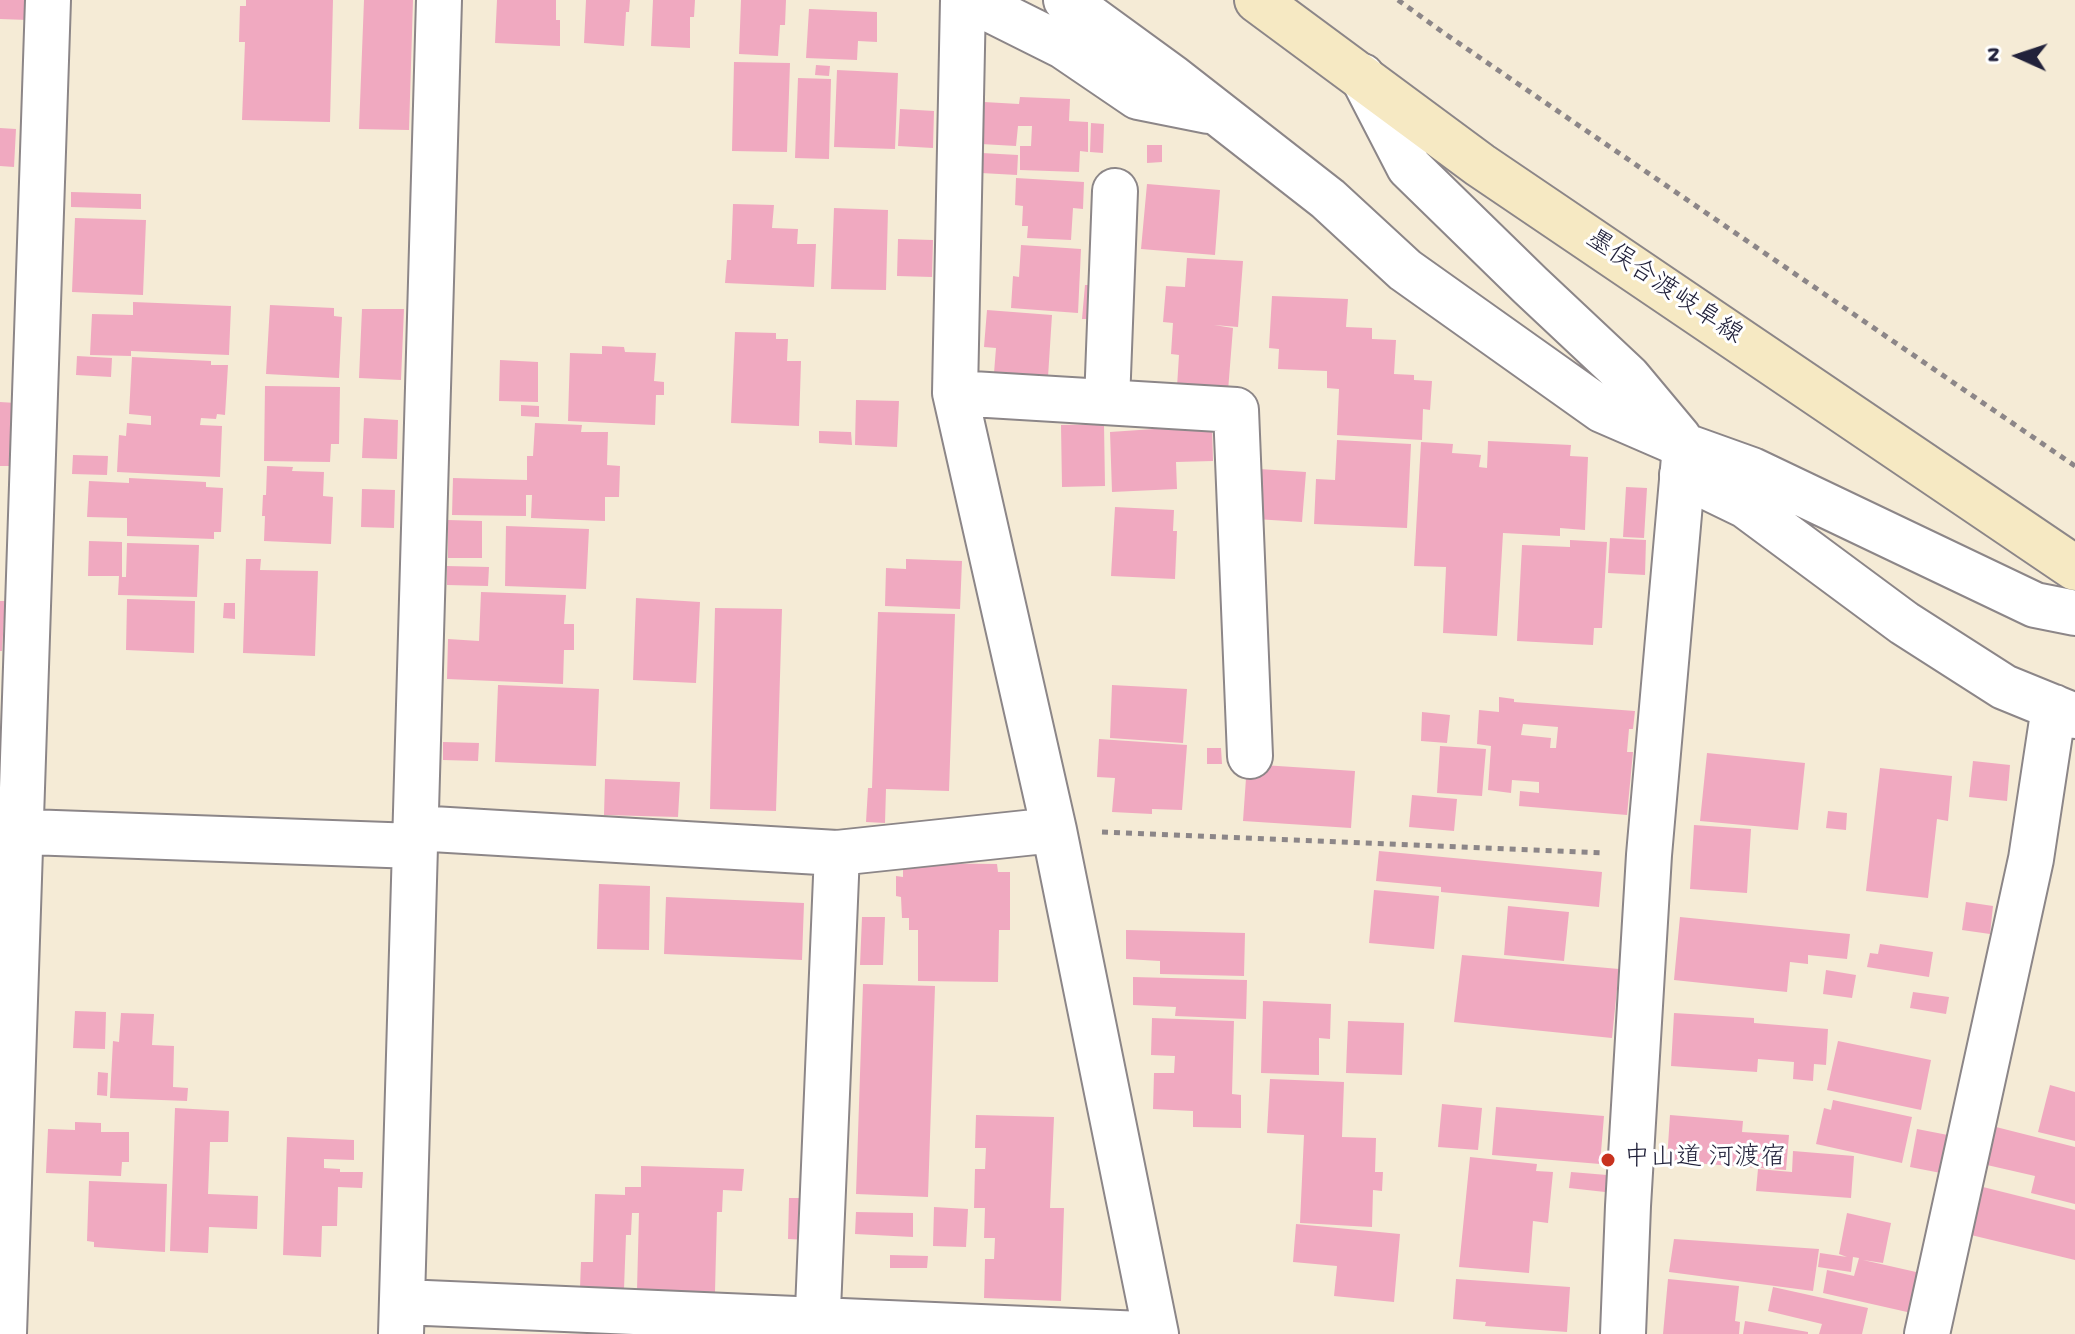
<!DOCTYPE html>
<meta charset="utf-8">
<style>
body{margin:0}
#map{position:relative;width:2075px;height:1334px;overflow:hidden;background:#f5ebd6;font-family:"Gochi Hand",sans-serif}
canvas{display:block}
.north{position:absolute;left:1979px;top:16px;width:80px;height:80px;-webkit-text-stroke:6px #fff;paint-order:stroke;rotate:273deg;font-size:22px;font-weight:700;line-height:32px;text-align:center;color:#22223b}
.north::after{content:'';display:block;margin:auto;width:28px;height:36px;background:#22223b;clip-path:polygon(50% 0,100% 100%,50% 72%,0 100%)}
</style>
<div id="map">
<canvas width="2075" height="1334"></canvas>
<div class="north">N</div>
</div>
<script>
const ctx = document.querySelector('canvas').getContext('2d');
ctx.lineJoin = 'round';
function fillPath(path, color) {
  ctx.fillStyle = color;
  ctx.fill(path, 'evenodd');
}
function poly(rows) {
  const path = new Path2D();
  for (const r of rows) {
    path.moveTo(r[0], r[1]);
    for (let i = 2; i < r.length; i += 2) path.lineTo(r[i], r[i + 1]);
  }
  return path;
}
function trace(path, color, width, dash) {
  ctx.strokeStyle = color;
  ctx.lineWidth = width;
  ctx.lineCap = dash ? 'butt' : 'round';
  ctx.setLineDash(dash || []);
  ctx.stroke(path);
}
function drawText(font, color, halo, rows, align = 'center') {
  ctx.font = font + ' "Gochi Hand","Klee One",sans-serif';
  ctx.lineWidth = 6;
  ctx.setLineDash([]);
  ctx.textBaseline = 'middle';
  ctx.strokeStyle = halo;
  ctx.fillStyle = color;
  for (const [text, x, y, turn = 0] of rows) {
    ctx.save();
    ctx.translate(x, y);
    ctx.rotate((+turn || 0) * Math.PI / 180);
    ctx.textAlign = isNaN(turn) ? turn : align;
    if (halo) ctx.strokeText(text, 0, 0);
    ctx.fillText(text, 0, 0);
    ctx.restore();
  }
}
const building = poly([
 [0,0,28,0,28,20,0,19],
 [246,0,333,0,330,122,242,120,245,42,239,42,240,6,246,6],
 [364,0,413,0,409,130,359,129],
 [497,0,556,0,556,20,560,20,560,46,495,43],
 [586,0,630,0,629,12,626,12,624,46,584,43],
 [653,0,695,0,694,17,690,17,690,48,651,46],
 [741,0,786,0,785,25,780,25,778,56,739,54],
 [809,9,877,12,877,42,858,41,857,60,806,58],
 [734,62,790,63,787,152,732,151],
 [816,65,830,66,829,76,815,75],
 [837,70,898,73,895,149,834,147],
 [798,78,831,79,829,159,795,158],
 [1020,97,1070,99,1069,121,1088,122,1088,152,1080,151,1079,172,1020,170,1020,146,1031,146,1032,126,1018,126,1016,146,981,144,984,102,1019,104],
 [900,109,934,111,933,148,898,146],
 [1091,123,1104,124,1103,153,1090,152],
 [0,128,16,129,14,167,0,166],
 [1147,145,1162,145,1162,162,1147,163],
 [982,153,1018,155,1017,175,981,173],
 [1016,178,1084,182,1083,209,1073,208,1071,240,1027,238,1028,226,1022,226,1023,206,1015,205],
 [1147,184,1220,190,1215,255,1141,249],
 [71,192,141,194,141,209,71,207],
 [733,204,774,205,772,228,798,229,797,244,816,244,814,287,725,283,727,260,731,260],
 [834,208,888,210,886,290,831,289],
 [75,218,146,220,143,295,72,292],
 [898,239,933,240,932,277,897,276],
 [1021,245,1081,249,1078,313,1011,308,1013,276,1019,277],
 [1187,258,1243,261,1238,327,1214,325,1233,328,1228,391,1177,387,1179,355,1171,354,1173,323,1163,322,1166,286,1185,287],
 [1085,285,1096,285,1093,319,1082,319],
 [1272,296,1348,299,1346,327,1372,328,1372,339,1396,340,1394,374,1414,375,1414,380,1432,381,1430,410,1423,409,1422,440,1337,435,1339,389,1327,388,1327,371,1278,369,1279,349,1269,348],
 [133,302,231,306,229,355,131,351,131,356,90,355,92,314,133,315],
 [270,305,334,308,334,316,342,317,339,378,266,374],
 [362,309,404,309,401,380,359,378],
 [987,310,1052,315,1048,377,994,373,996,348,984,347],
 [735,332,776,333,776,339,788,339,787,361,801,361,799,426,731,423],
 [602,346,624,347,625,352,656,353,654,381,664,382,664,395,656,395,655,425,568,421,570,353,602,354],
 [77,356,112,358,111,377,76,375],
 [132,357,211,361,211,365,228,365,225,415,217,414,216,419,201,418,200,425,222,426,220,477,117,472,119,435,126,436,127,423,151,425,151,416,129,414],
 [500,360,538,362,538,402,499,401],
 [265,386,340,387,339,444,331,444,330,462,264,461],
 [856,400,899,401,897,447,855,445],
 [0,402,16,403,14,466,0,466],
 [521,405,539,406,539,417,521,416],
 [364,418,398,420,397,459,362,458],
 [535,423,582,425,581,432,608,432,607,465,620,466,619,497,605,497,605,521,531,518,532,495,526,495,526,516,452,515,453,478,527,480,527,456,533,456],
 [1104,424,1105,486,1062,487,1061,425],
 [1212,425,1213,461,1176,462,1177,489,1112,492,1110,432],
 [819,431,851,432,852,445,819,443],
 [1337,440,1411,444,1407,528,1314,524,1316,479,1335,480],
 [1488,441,1571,445,1570,456,1588,457,1585,530,1560,528,1560,536,1503,533,1497,636,1443,633,1446,567,1414,566,1421,442,1453,444,1452,453,1481,455,1479,467,1487,468],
 [73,455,108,456,107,475,72,474],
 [267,466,293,467,292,471,324,472,323,496,333,497,331,544,264,541,265,516,262,516,263,495,266,495],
 [1259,469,1306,472,1302,522,1256,519],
 [129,478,206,482,206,487,223,488,221,532,214,532,214,539,127,536,127,518,87,517,89,481,129,483],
 [1626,487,1647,488,1644,538,1623,537],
 [362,489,395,490,394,528,361,527],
 [1115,507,1174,510,1173,531,1177,531,1175,579,1111,576],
 [448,520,482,521,482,558,448,558],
 [506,526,589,529,586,589,505,586],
 [1610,538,1646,540,1645,575,1608,573],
 [1570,540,1607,542,1602,628,1594,628,1593,645,1517,641,1522,545,1570,547],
 [89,541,122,542,122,577,126,577,127,543,199,545,197,597,118,595,119,576,88,576],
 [246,559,261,559,260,570,318,571,315,656,243,653],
 [906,559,962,561,960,609,885,606,886,568,906,569],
 [447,566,489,567,488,586,447,585],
 [481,592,566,595,564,624,574,624,574,650,564,650,563,684,447,679,448,639,479,641],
 [636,598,700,602,696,683,633,680],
 [127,599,195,601,194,653,126,650],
 [0,601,5,601,2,651,0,651],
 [224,603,235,603,235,619,223,618],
 [715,608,782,609,776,811,710,809],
 [878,612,955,614,949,791,886,789,885,823,866,822,868,788,872,788],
 [498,685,599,689,596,766,495,762],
 [1112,685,1187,689,1183,743,1110,738],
 [1499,697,1514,699,1514,702,1635,711,1633,729,1629,729,1627,752,1633,752,1627,815,1519,806,1520,791,1539,793,1539,782,1512,780,1511,793,1488,790,1491,746,1477,744,1479,710,1499,712],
 [1523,724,1558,727,1556,748,1550,748,1551,738,1521,735],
 [1422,712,1450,715,1447,743,1421,741],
 [1099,739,1187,745,1182,810,1152,809,1152,814,1112,812,1115,778,1097,777],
 [443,742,479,743,478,761,443,760],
 [1440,746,1486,749,1482,796,1437,793],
 [1207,748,1221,748,1222,764,1207,764],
 [1707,753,1805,763,1798,830,1700,821],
 [1973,761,2010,765,2007,801,1969,797],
 [1247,764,1355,771,1351,828,1243,821],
 [1880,768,1952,776,1948,821,1937,819,1928,898,1866,891],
 [605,779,680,782,678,817,604,815],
 [1412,795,1457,799,1454,831,1409,827],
 [1828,811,1847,813,1846,830,1826,828],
 [1694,825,1751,829,1747,893,1690,889],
 [1379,851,1602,872,1599,907,1441,892,1441,887,1376,881],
 [903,863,997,864,998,872,1010,872,1010,930,999,930,998,982,918,981,918,930,909,930,909,918,902,918,901,897,896,896,896,876,903,877],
 [599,884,650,886,649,950,597,949],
 [1374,890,1439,896,1434,949,1369,943],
 [666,897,804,903,802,960,664,954],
 [1966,902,1993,906,1990,934,1962,930],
 [1508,906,1569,912,1564,961,1504,955],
 [862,917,885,917,883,965,860,965],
 [1680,917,1850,934,1847,959,1808,955,1808,964,1790,962,1787,992,1674,980],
 [1126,930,1245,933,1244,976,1160,974,1160,961,1126,959],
 [1880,944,1933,952,1929,977,1867,967,1870,953,1878,954],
 [1462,955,1619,969,1612,1038,1454,1022],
 [1826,970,1856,975,1852,998,1823,994],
 [1133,977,1247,980,1246,1019,1175,1016,1176,1007,1133,1005],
 [863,984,935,986,928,1197,856,1194],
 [1913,992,1949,997,1946,1014,1910,1008],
 [1263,1001,1331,1004,1330,1039,1319,1038,1319,1075,1261,1073],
 [75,1011,106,1012,105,1049,73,1048],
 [121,1013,154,1014,152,1045,174,1046,173,1087,188,1088,187,1101,110,1098,113,1041,119,1042],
 [1674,1013,1754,1018,1754,1023,1828,1029,1826,1065,1814,1064,1813,1081,1793,1079,1794,1062,1758,1059,1757,1072,1671,1066],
 [1152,1018,1234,1021,1232,1094,1241,1095,1241,1128,1193,1127,1193,1111,1153,1109,1154,1073,1174,1073,1175,1056,1151,1055],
 [1348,1021,1404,1023,1402,1075,1346,1073],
 [1838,1041,1931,1060,1921,1110,1827,1090],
 [98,1072,108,1073,107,1096,97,1095],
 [1270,1079,1344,1082,1342,1137,1376,1138,1375,1172,1383,1172,1382,1191,1373,1190,1372,1227,1300,1223,1304,1135,1267,1133],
 [2050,1085,2075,1092,2075,1141,2038,1132],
 [1833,1100,1912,1117,1902,1163,1816,1144,1824,1108,1831,1110],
 [1442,1104,1482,1108,1478,1150,1438,1147],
 [1496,1107,1604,1116,1600,1164,1492,1155],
 [175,1108,229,1111,228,1142,210,1142,208,1194,258,1196,257,1229,209,1227,208,1253,170,1251],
 [976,1115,1054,1117,1050,1208,1064,1208,1061,1301,984,1298,985,1259,994,1259,995,1238,984,1238,985,1208,974,1208,975,1169,985,1169,986,1148,975,1148],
 [1670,1115,1743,1121,1742,1132,1789,1135,1786,1170,1667,1161],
 [75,1122,101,1123,101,1132,129,1132,129,1162,122,1162,121,1176,46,1173,48,1129,75,1130],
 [1996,1127,2075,1147,2075,1204,2031,1193,2035,1176,1987,1165],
 [1917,1129,1953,1136,1946,1174,1910,1167],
 [287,1137,354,1140,354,1160,324,1159,324,1168,340,1169,340,1172,363,1172,362,1188,338,1187,337,1226,322,1226,321,1257,283,1255],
 [1793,1151,1854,1156,1851,1198,1756,1191,1758,1169,1792,1172],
 [1470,1157,1537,1164,1536,1171,1553,1172,1548,1223,1533,1221,1529,1273,1459,1267],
 [641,1166,744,1169,742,1191,723,1190,722,1212,717,1212,715,1292,637,1290,639,1213,632,1213,631,1235,626,1235,624,1289,580,1288,581,1262,593,1262,595,1194,625,1195,625,1187,641,1187],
 [1571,1172,1607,1175,1605,1192,1569,1188],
 [89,1181,167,1184,165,1252,94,1247,94,1242,87,1241],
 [1983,1187,2075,1210,2075,1260,1971,1235],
 [789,1198,809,1198,808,1240,788,1239],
 [934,1207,968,1209,966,1247,933,1246],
 [856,1212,913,1213,913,1237,855,1234],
 [1847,1213,1891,1223,1883,1263,1863,1260,1925,1274,1916,1314,1823,1293,1827,1270,1854,1276,1859,1258,1853,1257,1851,1272,1818,1267,1820,1253,1847,1257,1839,1254],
 [1296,1224,1400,1234,1394,1302,1334,1296,1337,1266,1293,1262],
 [1674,1239,1819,1249,1813,1291,1669,1272],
 [890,1255,928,1256,927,1268,890,1268],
 [1456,1279,1570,1287,1567,1332,1485,1326,1486,1322,1453,1319],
 [1668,1279,1739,1286,1735,1321,1740,1322,1739,1334,1663,1334],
 [1773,1287,1868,1308,1862,1334,1819,1334,1822,1324,1768,1311],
 [1745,1321,1808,1332,1808,1334,1743,1334]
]);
const path = poly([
 [1398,0,1441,31,2075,466],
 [1102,832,1604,853]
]);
const minor = poly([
 [963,0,955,393,1054,830,1156,1334],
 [971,0,1063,46,1138,97,1208,111],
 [1066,0,1173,78,1328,199,1405,270,1602,410,1685,446,1752,470,2035,605,2075,613],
 [1362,76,1409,167,1530,285,1628,377,1679,438],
 [955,393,1236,410,1250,756],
 [1107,402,1115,191],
 [1682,475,1746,506,1904,623,2004,687,2075,716],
 [415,828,837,853,1054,830],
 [0,831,415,846,401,1334],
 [415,846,439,0],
 [403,1302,1142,1334],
 [4,1334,48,0],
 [817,1334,837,853],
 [1927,1334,2031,859,2054,707]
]);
const tertiary = poly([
 [1623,1334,1628,1206,1649,855,1685,446]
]);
const secondary = poly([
 [1257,0,1480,165,2075,568]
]);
const markers = [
 [1608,1160,8,"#c8321e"]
];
const streetNames = [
 ["墨俣合渡岐阜線",1663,289,34]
];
const poiNames = [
 ["中山道 河渡宿",1624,1160]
];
fillPath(building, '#f0a9c0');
trace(minor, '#8c8688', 48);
trace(tertiary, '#8c8688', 48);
trace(secondary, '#8c8688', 48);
trace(path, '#8c8688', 5, [6, 6]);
trace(minor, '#fff', 44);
trace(tertiary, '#fff', 44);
trace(secondary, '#f6e9c3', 44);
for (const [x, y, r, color] of markers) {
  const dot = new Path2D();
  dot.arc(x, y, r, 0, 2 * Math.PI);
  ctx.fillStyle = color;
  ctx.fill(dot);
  trace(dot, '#fff', 3);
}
drawText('26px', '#22223b', '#fff', streetNames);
drawText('26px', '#22223b', '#fff', poiNames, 'left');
</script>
